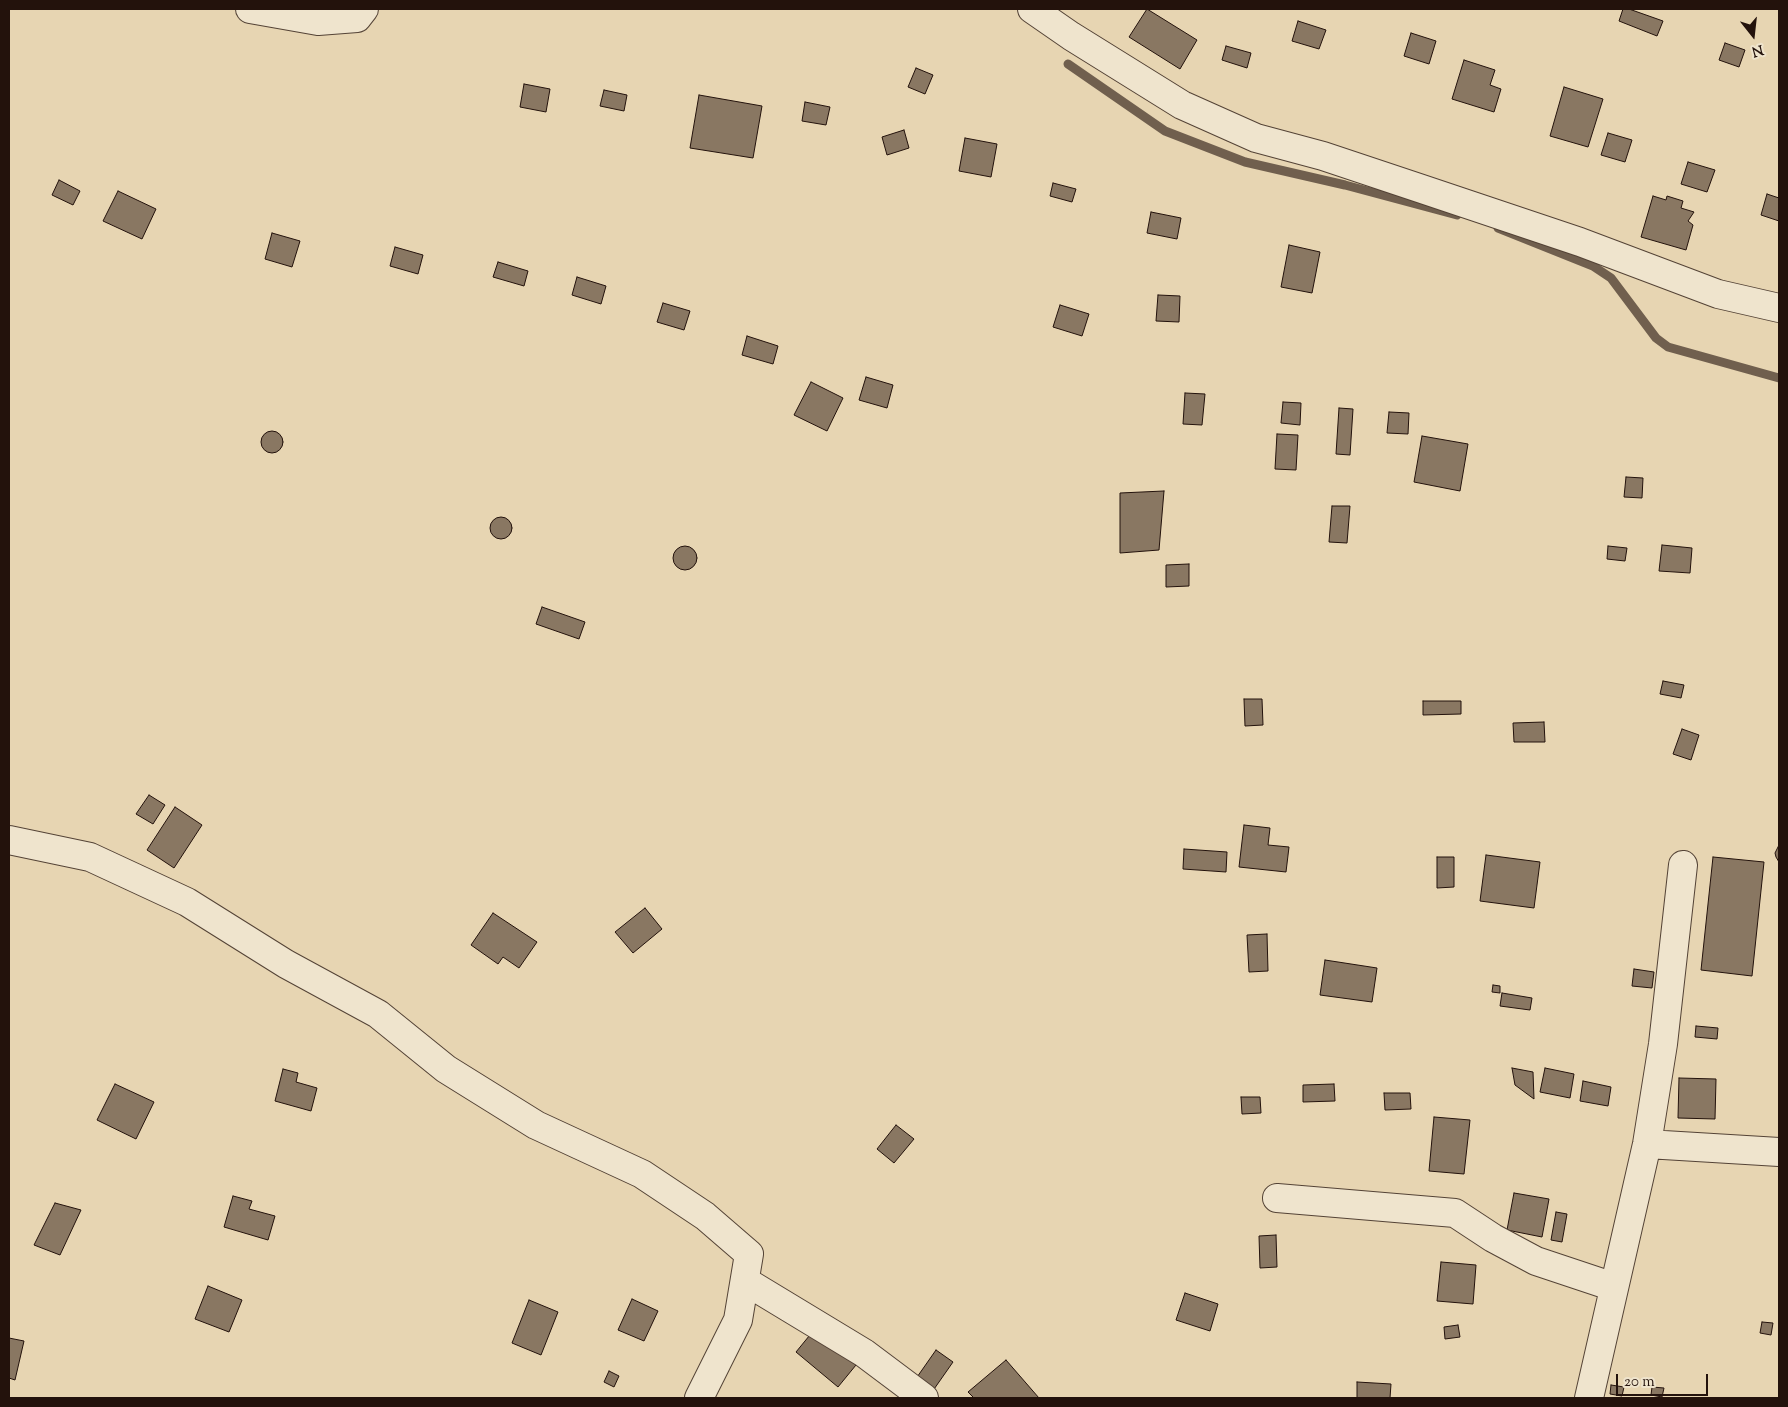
<!DOCTYPE html>
<style>
body{margin:0}
#map{position:relative;width:1788px;height:1407px;overflow:hidden;background:#e7d5b2;font-family:"Sorts Mill Goudy",serif}
canvas{display:block}
.frame{position:absolute;inset:0;border:10px solid #23120c;pointer-events:none}
.north{position:absolute;left:1728px;top:10px;width:50px;height:50px;-webkit-text-stroke:4px #efe4cd;paint-order:stroke;rotate:164deg;font-size:14px;font-weight:700;line-height:20px;text-align:center;color:#23120c}
.north::after{content:'';display:block;margin:auto;width:18px;height:22px;background:#23120c;clip-path:polygon(50% 0,100% 100%,50% 72%,0 100%)}
.scale{position:absolute;left:1616px;top:1374px;width:92px;height:22px;box-sizing:border-box;border:2px solid #23120c;border-top:0;padding-left:6px;font-size:15px;line-height:18px;white-space:nowrap;color:#23120c;-webkit-text-stroke:4px #efe4cd;paint-order:stroke}
</style>
<div id="map">
<canvas width="1788" height="1407"></canvas>
<div class="frame"></div>
<div class="north">N</div>
<div class="scale">20 m</div>
</div>
<script>
const ctx = document.querySelector('canvas').getContext('2d');
ctx.lineJoin = 'round';
function poly(rows) {
  const path = new Path2D();
  for (const r of rows) {
    if (r.length === 3) {
      path.moveTo(r[0] + r[2], r[1]);
      path.arc(r[0], r[1], r[2], 0, 2 * Math.PI);
      continue;
    }
    path.moveTo(r[0], r[1]);
    for (let i = 2; i < r.length; i += 2) path.lineTo(r[i], r[i + 1]);
  }
  return path;
}
function trace(path, color, width, dash) {
  ctx.strokeStyle = color;
  ctx.lineWidth = width;
  ctx.lineCap = dash ? 'butt' : 'round';
  ctx.setLineDash(dash || []);
  ctx.stroke(path);
}
function fillPath(path, color) {
  ctx.fillStyle = color;
  ctx.fill(path, 'evenodd');
}
const stream = poly([
 [1068,64,1165,131,1245,162,1345,185,1457,215],
 [1498,228,1593,266,1611,278,1656,338,1668,347,1779,378]
]);
const building = poly([
 [1147,9,1197,40,1180,69,1129,37,1147,9],
 [1623,9,1629,9,1663,21,1657,36,1619,21,1623,9],
 [1298,21,1326,30,1319,49,1292,41,1298,21],
 [1411,33,1436,41,1429,64,1404,56,1411,33],
 [1725,43,1745,50,1739,67,1719,60,1725,43],
 [1226,46,1251,53,1247,68,1222,60,1226,46],
 [1464,60,1495,70,1490,85,1501,89,1494,112,1452,99,1464,60],
 [916,68,933,75,925,94,908,87,916,68],
 [524,84,550,89,546,112,520,107,524,84],
 [1564,87,1603,99,1588,147,1550,136,1564,87],
 [604,90,627,95,624,111,600,106,604,90],
 [699,95,762,106,753,158,690,148,699,95],
 [805,102,830,107,826,125,802,121,805,102],
 [904,130,909,148,887,155,882,137,904,130],
 [1608,133,1632,140,1625,162,1601,155,1608,133],
 [965,138,997,144,991,177,959,171,965,138],
 [1688,162,1715,170,1707,192,1681,184,1688,162],
 [59,180,80,191,73,205,52,195,59,180],
 [1053,183,1076,189,1072,202,1050,196,1053,183],
 [118,191,156,209,142,239,103,221,118,191],
 [1767,194,1779,198,1779,221,1761,215,1767,194],
 [1653,196,1666,200,1667,196,1683,201,1681,208,1694,212,1688,221,1693,225,1686,250,1641,237,1653,196],
 [1151,212,1181,218,1177,239,1147,233,1151,212],
 [272,233,300,241,292,267,265,259,272,233],
 [1289,245,1320,252,1312,293,1281,287,1289,245],
 [395,247,423,255,418,274,390,266,395,247],
 [498,262,528,271,524,286,493,277,498,262],
 [577,277,606,286,601,304,572,295,577,277],
 [1158,295,1180,296,1179,322,1156,321,1158,295],
 [663,303,690,311,684,330,657,322,663,303],
 [1060,305,1089,314,1082,336,1053,327,1060,305],
 [747,336,778,346,773,364,742,355,747,336],
 [866,377,893,385,887,408,859,400,866,377],
 [811,382,843,398,827,431,794,415,811,382],
 [1185,393,1205,394,1202,425,1183,424,1185,393],
 [1283,402,1301,403,1300,425,1281,423,1283,402],
 [1339,408,1353,409,1350,455,1336,454,1339,408],
 [1389,412,1409,413,1408,434,1387,433,1389,412],
 [272,442,11],
 [1277,434,1298,435,1296,470,1275,469,1277,434],
 [1422,436,1468,444,1460,491,1414,482,1422,436],
 [1626,477,1643,478,1642,498,1624,497,1626,477],
 [1164,491,1159,550,1120,553,1120,493,1164,491],
 [1332,506,1350,506,1347,543,1329,542,1332,506],
 [501,528,11],
 [1662,545,1692,548,1690,573,1659,571,1662,545],
 [685,558,12],
 [1608,546,1627,548,1625,561,1607,559,1608,546],
 [1189,564,1189,586,1166,587,1166,565,1189,564],
 [542,607,585,622,579,639,536,624,542,607],
 [1663,681,1684,685,1681,698,1660,694,1663,681],
 [1244,699,1262,699,1263,725,1245,726,1244,699],
 [1423,701,1461,701,1461,714,1423,715,1423,701],
 [1544,722,1545,742,1514,742,1513,723,1544,722],
 [1682,729,1699,735,1691,760,1673,754,1682,729],
 [149,795,165,805,153,824,136,814,149,795],
 [175,807,202,825,174,868,147,850,175,807],
 [1244,825,1270,828,1268,845,1289,847,1286,872,1239,867,1244,825],
 [1779,845,1779,862,1776,857,1775,853,1779,845],
 [1184,849,1227,852,1226,872,1183,869,1184,849],
 [1486,855,1540,862,1534,908,1480,901,1486,855],
 [1437,857,1454,857,1454,887,1437,888,1437,857],
 [1713,857,1764,862,1752,976,1701,970,1713,857],
 [645,908,662,929,633,953,615,932,645,908],
 [493,913,537,942,519,968,503,957,498,964,471,945,493,913],
 [1267,934,1268,971,1249,972,1247,935,1267,934],
 [1325,960,1377,968,1372,1002,1320,995,1325,960],
 [1634,969,1654,972,1652,988,1632,986,1634,969],
 [1493,985,1500,986,1500,993,1492,992,1493,985],
 [1502,993,1532,998,1530,1010,1500,1006,1502,993],
 [1696,1026,1718,1028,1717,1039,1695,1037,1696,1026],
 [1512,1068,1533,1072,1534,1099,1515,1085,1512,1068],
 [1545,1068,1574,1074,1570,1098,1540,1092,1545,1068],
 [283,1069,298,1073,296,1082,317,1088,311,1111,275,1101,283,1069],
 [1679,1078,1716,1079,1715,1119,1678,1118,1679,1078],
 [1583,1081,1611,1087,1608,1106,1580,1101,1583,1081],
 [115,1084,154,1102,136,1139,97,1120,115,1084],
 [1334,1084,1335,1101,1303,1102,1303,1085,1334,1084],
 [1384,1093,1410,1093,1411,1109,1385,1110,1384,1093],
 [1241,1097,1260,1097,1261,1113,1242,1114,1241,1097],
 [1434,1117,1470,1120,1464,1174,1429,1171,1434,1117],
 [896,1125,914,1139,894,1163,877,1149,896,1125],
 [1514,1193,1549,1199,1542,1237,1507,1230,1514,1193],
 [233,1196,252,1201,249,1209,275,1216,268,1240,224,1227,233,1196],
 [55,1203,81,1210,60,1255,34,1245,55,1203],
 [1556,1212,1567,1214,1562,1242,1551,1240,1556,1212],
 [1276,1235,1277,1267,1260,1268,1259,1236,1276,1235],
 [1441,1262,1476,1265,1473,1304,1437,1301,1441,1262],
 [208,1286,242,1300,229,1332,195,1319,208,1286],
 [1185,1293,1218,1304,1210,1331,1176,1320,1185,1293],
 [632,1299,658,1311,644,1341,618,1330,632,1299],
 [529,1300,558,1312,541,1355,512,1343,529,1300],
 [1762,1322,1773,1323,1771,1335,1760,1333,1762,1322],
 [1458,1325,1460,1337,1445,1339,1444,1327,1458,1325],
 [814,1330,856,1365,838,1387,796,1352,814,1330],
 [9,1338,24,1341,15,1380,9,1378,9,1338],
 [936,1350,953,1362,932,1392,915,1380,936,1350],
 [1006,1360,1039,1398,974,1398,968,1392,1006,1360],
 [609,1371,619,1376,614,1387,604,1382,609,1371],
 [1357,1382,1391,1384,1390,1398,1357,1398,1357,1382],
 [1611,1385,1624,1387,1622,1396,1610,1394,1611,1385],
 [1652,1387,1664,1388,1662,1397,1651,1395,1652,1387]
]);
const minor = poly([
 [250,9,318,21,357,18,364,9],
 [1032,9,1071,36,1182,105,1256,138,1323,156,1422,189,1580,242,1718,294,1779,308],
 [9,840,90,857,187,902,286,964,378,1014,446,1069,536,1125,642,1174,705,1216,749,1254,738,1320,699,1398],
 [1647,1144,1779,1152],
 [1277,1198,1455,1213,1493,1238,1536,1261,1614,1287],
 [745,1281,864,1353,924,1398],
 [1589,1398,1647,1144,1663,1044,1683,865]
]);
trace(stream, '#705f4e', 9);
fillPath(building, '#897762');
trace(building, '#23120c', 1);
trace(minor, '#544336', 30);
trace(minor, '#efe4cd', 28);
</script>
